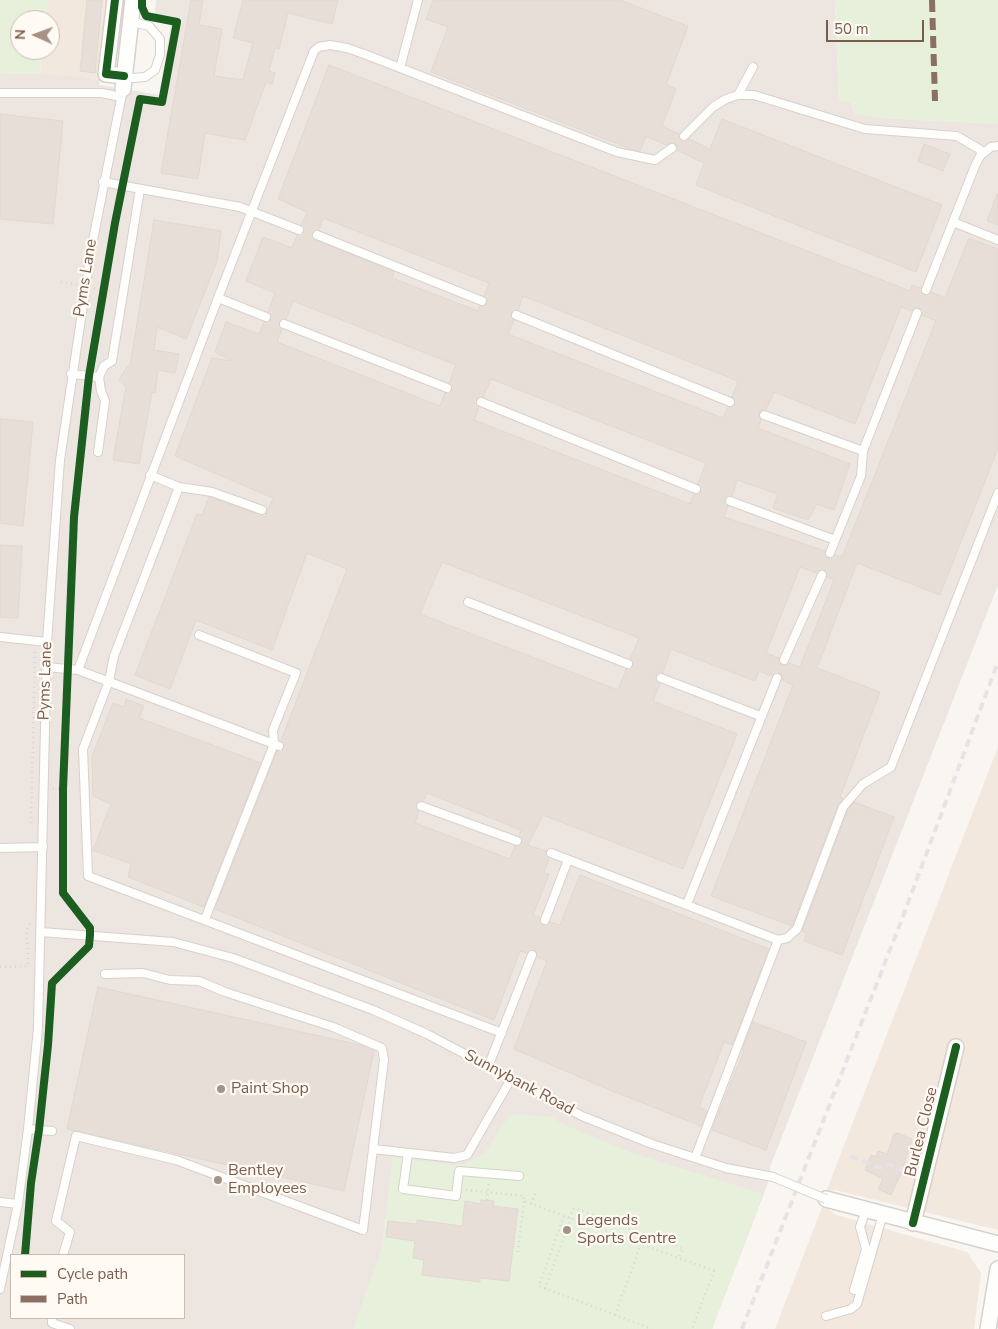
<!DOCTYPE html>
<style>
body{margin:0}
#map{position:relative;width:998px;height:1329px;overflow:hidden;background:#f9f5f0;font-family:"Nunito Sans",sans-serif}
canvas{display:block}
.legend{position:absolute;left:10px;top:1254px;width:175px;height:65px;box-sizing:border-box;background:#fffaf3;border:1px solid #cabbb1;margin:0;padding:6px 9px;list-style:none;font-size:15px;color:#7a5c4d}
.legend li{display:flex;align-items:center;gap:10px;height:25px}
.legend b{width:25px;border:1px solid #cabbb1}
.north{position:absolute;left:10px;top:10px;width:50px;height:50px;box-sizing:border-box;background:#fffaf3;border:1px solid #cabbb1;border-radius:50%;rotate:272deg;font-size:14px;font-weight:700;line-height:20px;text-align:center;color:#7a5c4d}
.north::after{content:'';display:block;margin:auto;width:18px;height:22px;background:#a69286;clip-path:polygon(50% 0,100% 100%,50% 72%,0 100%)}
.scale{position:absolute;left:826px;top:20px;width:98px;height:22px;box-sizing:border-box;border:2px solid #7a5c4d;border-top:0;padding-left:6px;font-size:15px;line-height:18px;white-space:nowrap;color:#7a5c4d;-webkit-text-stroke:4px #fffaf3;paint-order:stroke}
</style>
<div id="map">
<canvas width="998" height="1329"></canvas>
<ul class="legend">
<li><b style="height:6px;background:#1b5e20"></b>Cycle path</li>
<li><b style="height:6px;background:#8d6e63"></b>Path</li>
</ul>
<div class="north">N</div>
<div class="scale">50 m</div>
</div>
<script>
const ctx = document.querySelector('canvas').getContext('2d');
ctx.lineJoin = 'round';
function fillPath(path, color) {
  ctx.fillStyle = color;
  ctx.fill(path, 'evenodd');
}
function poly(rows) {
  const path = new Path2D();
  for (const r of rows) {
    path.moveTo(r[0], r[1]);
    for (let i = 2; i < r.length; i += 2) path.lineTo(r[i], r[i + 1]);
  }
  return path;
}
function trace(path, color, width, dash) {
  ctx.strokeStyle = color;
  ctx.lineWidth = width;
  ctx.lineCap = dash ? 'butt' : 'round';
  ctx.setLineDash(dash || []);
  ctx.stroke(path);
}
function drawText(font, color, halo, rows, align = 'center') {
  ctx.font = font + ' "Nunito Sans",sans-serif';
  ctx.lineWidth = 4.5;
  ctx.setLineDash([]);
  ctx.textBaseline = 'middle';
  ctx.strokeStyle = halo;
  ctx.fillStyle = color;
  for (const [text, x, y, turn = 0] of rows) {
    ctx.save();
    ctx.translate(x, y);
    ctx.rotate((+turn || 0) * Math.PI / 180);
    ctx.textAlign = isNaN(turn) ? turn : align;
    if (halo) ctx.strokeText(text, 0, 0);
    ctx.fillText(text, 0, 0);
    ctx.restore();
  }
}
const residential = poly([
 [47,0,109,0,101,79,40,74,42,50,50,50,50,20,45,20],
 [998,747,998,1230,835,1190,826,1192],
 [823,1205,836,1215,967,1252,981,1273,974,1329,775,1329]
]);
const industrial = poly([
 [156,0,835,0,839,100,851,102,854,113,882,118,998,124,998,585,770,1167,768,1183,712,1329,0,1329,0,73,46,74,101,79,99,85,159,95,171,24,155,14],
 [11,1255,184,1255,184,1318,11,1318]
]);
const green = poly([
 [0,0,47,0,45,20,20,20,20,50,42,50,40,74,0,73],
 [835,0,998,0,998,124,882,118,854,113,851,102,839,101],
 [512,1114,555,1117,558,1122,632,1153,760,1193,762,1196,712,1329,353,1329,381,1250,393,1157,453,1165,465,1164,485,1153,502,1125]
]);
const building = poly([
 [87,0,102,0,95,73,80,71,87,0],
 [191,0,203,0,199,25,222,29,214,76,243,80,253,43,233,38,243,0,338,0,332,24,288,13,279,49,275,48,269,71,275,73,272,84,266,82,245,140,205,133,198,179,161,173,191,0],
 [433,0,620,0,688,26,666,85,676,89,662,126,679,134,682,141,689,139,710,149,722,119,942,205,916,272,696,185,704,163,677,150,677,145,674,143,666,145,646,136,640,151,631,149,431,72,448,27,426,19,433,0],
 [329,65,910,291,912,285,921,288,924,295,931,292,945,298,969,238,998,249,998,448,940,595,857,563,817,668,880,692,840,797,843,798,838,805,792,926,711,896,793,685,782,680,782,675,779,673,772,676,759,671,755,681,671,649,663,673,656,676,656,681,660,683,653,701,737,734,683,869,543,815,528,845,546,851,549,858,544,873,549,874,533,915,540,918,543,925,546,925,550,922,560,925,580,875,769,949,732,1045,724,1042,699,1107,707,1111,701,1126,610,1090,514,1049,547,961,537,957,534,950,531,950,527,953,520,951,494,1020,215,909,277,751,284,748,284,745,281,741,347,569,307,553,272,650,196,620,170,689,135,675,197,514,202,515,209,497,265,517,273,498,175,456,212,358,233,361,215,352,226,322,259,334,264,322,269,322,271,319,268,312,275,293,246,281,263,237,292,248,297,235,304,232,301,225,307,212,278,199,329,65],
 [323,218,489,283,484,296,487,300,487,304,480,306,478,311,392,278,394,272,315,240,312,233,319,230,323,218],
 [523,296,738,381,732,397,735,401,735,405,728,407,723,418,508,334,514,320,511,313,518,310,523,296],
 [293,301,456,365,449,383,452,390,445,393,440,406,277,342,282,329,279,322,286,319,293,301],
 [901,307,912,311,916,308,919,308,922,315,936,321,842,557,835,555,828,558,825,556,825,551,724,517,728,506,725,500,732,496,737,480,778,494,773,508,808,520,817,504,834,510,850,464,758,428,761,420,759,414,761,410,766,410,774,392,855,424,901,307],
 [491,379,706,463,698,484,701,492,694,494,690,504,474,420,479,407,476,400,478,397,483,397,491,379],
 [442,562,639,638,630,659,633,666,626,669,618,690,420,614,442,562],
 [800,567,817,573,824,570,827,577,834,580,800,667,789,663,782,665,779,658,766,653,800,567],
 [427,793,521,830,519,836,522,843,515,846,510,859,415,823,419,811,416,807,416,804,423,801,427,793],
 [0,114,63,121,53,224,0,219,0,114],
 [924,144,950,154,943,171,918,161,924,144],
 [997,194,998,194,998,225,987,221,997,194],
 [154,220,221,231,217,261,186,339,157,327,154,350,179,354,175,373,158,370,155,393,152,392,139,464,113,460,126,387,119,380,127,367,130,366,154,220],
 [0,419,33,422,23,526,0,523,0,419],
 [0,545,22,546,18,618,0,617,0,545],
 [126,699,144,706,139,718,261,763,204,907,128,877,131,864,93,850,111,804,93,796,92,756,113,703,124,707,126,699],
 [854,802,894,817,842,955,804,941,807,933,802,931,848,810,854,802],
 [98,987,360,1045,374,1051,344,1191,67,1129,98,987],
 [753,1022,806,1042,766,1150,712,1130,744,1050,742,1050,753,1022],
 [898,1133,912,1139,901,1174,891,1195,878,1189,883,1179,865,1170,871,1155,876,1157,878,1151,887,1154,894,1134,898,1133],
 [481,1200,494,1201,493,1206,518,1209,509,1281,480,1278,480,1282,422,1275,424,1260,413,1258,415,1241,386,1237,388,1221,417,1224,417,1220,462,1226,465,1201,481,1204,481,1200]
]);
const path = poly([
 [61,282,77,285],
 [94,288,114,291],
 [53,789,63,789],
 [31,823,35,651],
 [0,967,28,966,27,931,30,923],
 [466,1190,524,1196,524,1201,714,1271,692,1329],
 [487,1200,489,1182],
 [531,1204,537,1191],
 [564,1216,539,1286,652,1329],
 [569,1218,574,1208,683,1248,679,1258],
 [518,1252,524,1201],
 [545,1289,571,1218],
 [615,1315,641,1244]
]);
const service = poly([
 [400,68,418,0],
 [124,76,133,78,145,77,155,70,160,55,160,39,149,26,132,22],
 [0,93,102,93,121,97],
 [738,95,753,67],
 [684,136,713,107,726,99,738,95,754,95,865,129,957,136,984,152],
 [103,182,240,207,299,230],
 [953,222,998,240],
 [317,235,482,301],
 [926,290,975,166,980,156,991,147,998,146],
 [218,298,266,317],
 [516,315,730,402],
 [284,324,447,388],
 [71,374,99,377],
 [481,402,696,489],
 [764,415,863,451],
 [98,452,105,401,101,391,99,377,104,366,112,361,140,189],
 [150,475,179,487,212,492,262,510],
 [179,487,114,656,109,681,83,749,88,876,502,1033],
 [730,501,835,540],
 [830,553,861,476,863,451,917,313],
 [468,602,628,664],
 [199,635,296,673,273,730,274,744,205,919],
 [0,637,47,642],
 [784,660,822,575],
 [46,667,78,670,279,746],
 [78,670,218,298,314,51,319,47,330,45,347,48,364,54,617,152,655,160,672,148],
 [661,678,760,716],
 [421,806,517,841],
 [0,848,43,847],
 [551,853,778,940,695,1158],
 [687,904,777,678],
 [545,920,568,860],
 [41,932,173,942,233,958,373,1010,427,1034,582,1116,652,1144,726,1168,773,1177],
 [778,940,787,938,797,929,843,807,863,784,891,767,998,493],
 [488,1067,532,955],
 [28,1129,52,1131],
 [373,1149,454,1158,467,1155,511,1079],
 [408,1153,403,1189,456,1196,459,1171,519,1176],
 [0,1202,18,1204],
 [63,1255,70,1232,56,1221,76,1136,176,1160,363,1230,384,1060,382,1048,333,1027,225,992,199,981,170,980,143,973,105,974],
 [0,1289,18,1204,28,1129,38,1028,47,642,60,460,92,245,123,89],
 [854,1290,866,1249,860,1227,866,1210],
 [826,1316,851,1309,857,1304,883,1214],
 [52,1318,52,1323,70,1329]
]);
const minor = poly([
 [115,0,106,74,124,76],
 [123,89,133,0],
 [826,1199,998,1244],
 [913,1223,956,1047],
 [988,1329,998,1269]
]);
const rail = poly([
 [850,1156,880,1168,890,1165,917,1177],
 [742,1329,902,919,998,662]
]);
const serviceBridge = poly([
 [773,1177,826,1199]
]);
const quiet = poly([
 [932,0,935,101]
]);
const cycleway = poly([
 [115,0,106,74,124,76],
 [913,1223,956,1047],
 [25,1255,31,1183,39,1130,48,1045,52,983,89,946,90,935,90,928,63,893,63,789,74,517,89,376,115,223,140,99,162,102,177,22,146,16,142,7,142,0]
]);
const markers = [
 [221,1089,5,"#a69286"],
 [218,1180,5,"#a69286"],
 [567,1230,5,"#a69286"]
];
const streetNames = [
 ["Pyms Lane",86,278,-81],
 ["Pyms Lane",46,681,-88],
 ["Sunnybank Road",519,1083,28],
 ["Burlea Close",922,1132,-76]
];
const poiNames = [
 ["Paint Shop",231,1089],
 ["Bentley",228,1171],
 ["Employees",228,1189],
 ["Legends",577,1221],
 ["Sports Centre",577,1239]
];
fillPath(residential, '#f2e8de');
fillPath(industrial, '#ede5e0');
fillPath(green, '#e7f0db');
fillPath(building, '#e6ded7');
trace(building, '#e2d8d2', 1);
trace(service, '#d7d1cb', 10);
trace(minor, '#d7d1cb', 18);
trace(path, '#dcd5d0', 2.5, [1, 4]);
trace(service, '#fefefd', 8);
trace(minor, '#fefefd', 15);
trace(rail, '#e6e3e7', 4, [8, 5]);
trace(serviceBridge, '#d7d1cb', 10, []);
trace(serviceBridge, '#fefefd', 8);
trace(quiet, '#8d6e63', 6, [12, 6]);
trace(cycleway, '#1b5e20', 8);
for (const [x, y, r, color] of markers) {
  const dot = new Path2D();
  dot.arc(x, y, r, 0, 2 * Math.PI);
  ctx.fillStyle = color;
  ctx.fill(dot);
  trace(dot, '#fffaf3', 2);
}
drawText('16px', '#7a5c4d', '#fffaf3', streetNames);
drawText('16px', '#7a5c4d', '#fffaf3', poiNames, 'left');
</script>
